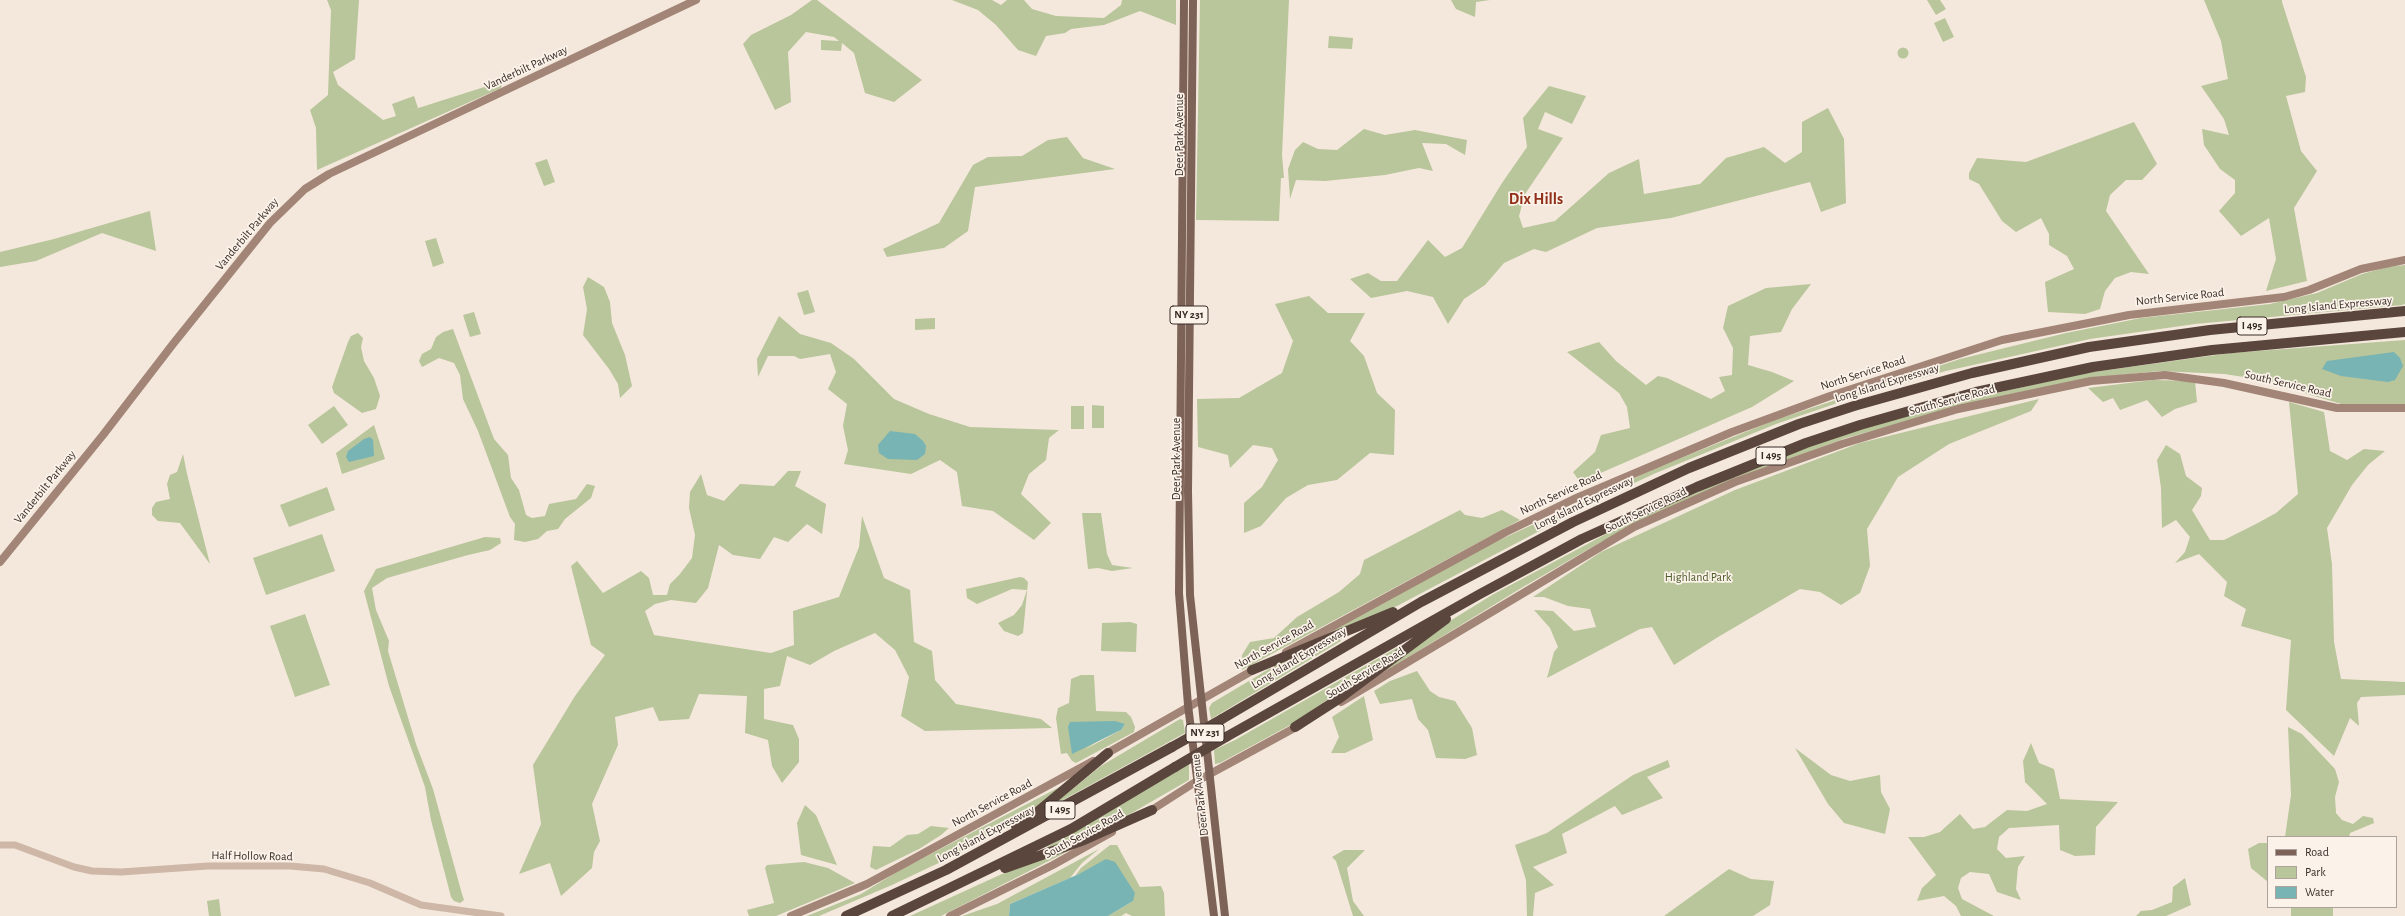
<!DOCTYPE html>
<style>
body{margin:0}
#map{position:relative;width:2405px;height:916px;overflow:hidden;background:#f4e8dc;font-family:"Alegreya Sans",sans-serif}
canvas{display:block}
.legend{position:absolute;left:2267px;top:836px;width:130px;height:72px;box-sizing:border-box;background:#fbf2e9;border:1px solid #aea39c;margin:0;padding:5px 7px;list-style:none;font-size:12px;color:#3a2d28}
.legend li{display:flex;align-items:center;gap:8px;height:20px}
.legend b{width:20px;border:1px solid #aea39c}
</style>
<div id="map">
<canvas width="2405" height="916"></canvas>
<ul class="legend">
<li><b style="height:5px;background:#7d6257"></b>Road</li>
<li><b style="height:11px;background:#b9c59a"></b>Park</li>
<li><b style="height:11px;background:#78b4b4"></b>Water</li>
</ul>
</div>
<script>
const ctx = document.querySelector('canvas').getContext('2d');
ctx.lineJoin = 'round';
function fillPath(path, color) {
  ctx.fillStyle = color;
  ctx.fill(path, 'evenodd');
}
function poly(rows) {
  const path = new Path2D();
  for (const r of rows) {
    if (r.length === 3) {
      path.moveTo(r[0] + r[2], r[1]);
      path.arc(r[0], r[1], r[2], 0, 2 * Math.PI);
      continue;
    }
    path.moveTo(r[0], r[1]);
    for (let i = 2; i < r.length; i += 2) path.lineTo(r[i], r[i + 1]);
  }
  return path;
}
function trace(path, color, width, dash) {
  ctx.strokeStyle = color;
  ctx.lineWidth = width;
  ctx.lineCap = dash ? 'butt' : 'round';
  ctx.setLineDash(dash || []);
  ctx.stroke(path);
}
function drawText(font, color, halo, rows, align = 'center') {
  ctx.font = font + ' "Alegreya Sans",sans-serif';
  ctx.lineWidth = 3.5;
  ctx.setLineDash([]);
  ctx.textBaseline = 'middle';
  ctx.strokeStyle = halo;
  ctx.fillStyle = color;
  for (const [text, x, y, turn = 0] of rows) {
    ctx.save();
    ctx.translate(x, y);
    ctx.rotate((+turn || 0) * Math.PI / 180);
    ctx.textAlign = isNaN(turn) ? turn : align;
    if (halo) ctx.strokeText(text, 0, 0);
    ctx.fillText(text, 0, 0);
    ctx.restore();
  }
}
const green = poly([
 [327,0,359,0,355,59,333,72,338,85,383,120,396,116,392,104,414,96,418,108,406,112,503,81,501,88,317,170,316,128,310,110,328,95,331,10],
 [812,0,817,0,922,80,894,102,865,93,854,53,842,43,841,51,821,50,821,40,839,41,834,37,806,32,788,52,791,102,775,110,743,44,751,35,791,15],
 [952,0,992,0,1001,5,1007,0,1024,0,1032,9,1056,16,1104,18,1121,5,1122,0,1176,0,1176,25,1140,11,1104,25,1071,29,1065,33,1046,36,1036,56,1018,50,996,25,978,10],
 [1200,0,1289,0,1282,155,1284,178,1281,178,1279,221,1196,220],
 [1451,0,1490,0,1476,2,1475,17,1456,9],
 [1927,0,1940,0,1946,9,1936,15],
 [2204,0,2282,0,2282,2,2306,77,2305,92,2286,96,2301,151,2317,171,2294,208,2307,281,2266,291,2276,259,2269,218,2241,236,2219,211,2235,193,2235,180,2220,169,2204,145,2202,129,2229,135,2224,119,2201,86,2228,79,2221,41],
 [1945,18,1954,37,1943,42,1934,23],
 [1329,36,1353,38,1352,49,1328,48],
 [1903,53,5.5],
 [1549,86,1586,96,1572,124,1545,112,1538,129,1563,138,1525,194,1519,216,1523,228,1555,221,1609,173,1639,159,1644,194,1700,184,1726,158,1764,147,1785,163,1802,152,1802,122,1828,108,1844,139,1846,203,1821,212,1810,182,1671,218,1597,228,1546,252,1534,249,1504,263,1485,285,1464,299,1448,324,1433,297,1407,291,1371,298,1350,279,1368,273,1381,281,1397,281,1428,240,1445,257,1462,248,1502,183,1527,147,1523,118],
 [2134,122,2157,164,2142,180,2126,180,2110,195,2106,211,2149,274,2131,272,2115,278,2105,291,2100,309,2085,314,2048,312,2045,282,2074,269,2067,256,2049,245,2049,234,2041,218,2016,232,2002,221,1979,184,1969,179,1969,173,1977,158,2026,162],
 [1364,129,1385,135,1415,130,1467,140,1465,155,1446,144,1422,143,1433,171,1419,168,1385,175,1325,181,1296,180,1290,199,1288,169,1295,150,1303,142,1318,149,1337,150],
 [1067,137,1083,158,1115,169,975,187,968,231,944,248,887,257,883,249,939,223,973,165,988,157,1022,156,1048,140],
 [547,159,555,182,544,186,535,163],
 [150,211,156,251,102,233,36,261,0,267,0,252,54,239],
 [436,238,444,263,433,267,425,241],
 [2405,265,2405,304,2402,305,2195,324,2090,339,1946,371,1858,396,1776,424,1656,473,1604,497,1397,606,1330,634,1330,632,1471,553,1654,469,1775,420,1960,359,2066,333,2141,318,2270,304,2317,293,2362,274,2388,267],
 [588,277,604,287,610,302,612,323,625,355,632,386,620,398,618,384,609,369,583,335,587,309,583,287],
 [1811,284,1792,309,1781,332,1750,336,1748,365,1772,372,1794,381,1752,407,1580,482,1573,472,1595,452,1601,435,1630,428,1627,407,1619,393,1567,352,1599,342,1616,361,1646,385,1658,376,1667,378,1711,399,1725,391,1719,377,1732,375,1733,348,1723,328,1728,306,1766,288],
 [808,290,815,312,804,315,797,293],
 [1309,296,1328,313,1365,313,1350,341,1364,356,1377,393,1395,410,1394,455,1370,453,1337,480,1308,485,1286,498,1261,526,1244,533,1244,503,1262,487,1278,460,1272,448,1253,445,1230,468,1228,455,1198,447,1197,399,1239,398,1282,373,1293,341,1275,304],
 [474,312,481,334,470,337,463,315],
 [779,316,800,334,831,343,854,359,894,399,929,414,970,427,1059,430,1049,438,1046,460,1029,474,1021,494,1051,523,1034,540,993,511,962,506,957,472,940,460,911,474,844,464,848,450,843,426,847,404,828,389,836,372,830,354,800,359,794,356,768,356,758,377,757,359],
 [935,318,935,329,915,330,915,319],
 [453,329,494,439,508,455,511,478,519,490,526,515,532,518,545,516,549,504,576,499,587,484,595,486,591,498,565,519,558,529,547,531,538,539,525,542,514,540,515,524,510,517,478,431,463,399,460,375,454,363,439,358,422,367,419,361,422,354,431,349,436,337,443,332],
 [358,333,363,338,361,347,364,361,374,378,380,396,376,409,362,413,334,393,332,387,348,342,351,336],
 [2405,340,2405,404,2341,404,2258,379,2224,374,2159,371,2092,378,2006,395,1846,438,1766,468,1601,542,1523,587,1384,672,1383,670,1445,624,1492,595,1621,526,1764,463,1845,434,1943,405,2086,373,2231,353],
 [2153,380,2195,381,2197,402,2175,409,2162,417,2147,400,2120,410,2113,398,2103,402,2088,388],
 [2039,399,2031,411,1949,444,1898,477,1867,529,1870,566,1860,593,1841,605,1820,592,1800,589,1718,637,1674,665,1652,627,1640,629,1547,678,1554,652,1558,647,1550,628,1534,610,1553,611,1574,631,1596,627,1590,609,1568,606,1544,597,1533,597,1601,552,1735,490,1860,443],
 [2289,402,2324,412,2330,451,2347,460,2364,449,2385,451,2368,465,2352,485,2327,528,2332,564,2334,642,2341,679,2405,682,2405,695,2361,697,2357,703,2359,726,2350,718,2334,756,2286,710,2291,640,2241,626,2246,609,2224,596,2227,582,2199,554,2175,563,2185,552,2190,537,2176,520,2162,528,2161,488,2157,460,2166,445,2180,454,2186,476,2202,488,2201,496,2192,510,2210,540,2224,540,2256,524,2276,513,2298,494],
 [1092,405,1104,406,1104,428,1092,428],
 [334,406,348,425,322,444,308,425],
 [1071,406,1084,406,1084,429,1071,429],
 [374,425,385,459,342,474,336,453],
 [183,454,187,474,210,564,180,523,158,521,152,515,152,508,156,502,170,499,167,484,170,475,177,472],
 [788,471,801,471,795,486,826,504,822,534,807,524,788,542,774,537,760,559,733,555,719,545,708,588,696,603,671,600,655,604,645,611,654,635,771,653,794,645,793,611,839,597,859,547,862,516,884,578,910,590,914,642,932,651,935,680,956,704,1041,719,1052,728,925,731,901,716,909,677,895,650,875,633,834,651,810,665,787,656,780,686,764,689,764,719,793,725,799,739,799,762,782,783,772,766,768,740,745,733,747,696,699,694,689,719,659,721,653,707,615,717,618,745,592,804,600,841,594,852,592,868,561,896,550,863,519,874,541,824,533,765,575,696,605,655,591,645,571,566,577,561,603,593,641,571,649,578,653,595,667,595,670,584,680,574,692,558,695,535,689,508,690,492,701,474,707,495,724,501,740,484,774,486],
 [327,487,335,510,289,527,280,505],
 [1460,510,1465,515,1482,518,1502,510,1520,520,1242,670,1242,655,1250,642,1274,638,1297,617,1339,592,1360,574,1364,560],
 [1082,513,1101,513,1107,554,1112,565,1133,568,1112,571,1098,568,1088,569],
 [322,534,335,571,266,595,253,558],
 [485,537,500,538,501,543,490,550,468,555,387,578,372,588,376,610,389,641,388,651,416,744,433,789,462,894,464,900,460,903,454,901,451,897,431,820,425,787,389,686,364,591,376,569],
 [1020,577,1024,578,1028,582,1023,633,1018,636,1004,631,998,623,1014,615,1022,605,1027,590,1012,589,977,604,967,598,966,589],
 [305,614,330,685,295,697,270,626],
 [1130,622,1137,624,1136,652,1101,651,1102,623],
 [1340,639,1341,641,1211,719,1209,708,1212,703,1279,663],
 [1400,646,1401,648,1294,723,1220,763,1215,764,1214,750,1235,740],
 [1417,671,1430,691,1439,697,1455,701,1472,728,1477,755,1465,759,1436,758,1428,730,1418,719,1412,699,1380,704,1374,691,1390,681],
 [1081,675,1094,675,1096,711,1126,712,1131,717,1135,727,1134,732,1076,763,1072,761,1067,753,1061,754,1056,718,1058,708,1069,703,1071,679],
 [1125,724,1121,730,1084,750],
 [1364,696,1373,740,1345,753,1331,753,1339,737,1332,717],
 [1180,719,1183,720,1185,733,1050,807,1101,766],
 [2288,727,2302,734,2335,769,2339,782,2335,797,2336,813,2342,820,2353,824,2363,816,2373,818,2374,823,2350,833,2349,837,2285,837,2291,795],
 [2031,743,2039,763,2054,769,2060,799,2118,802,2096,827,2095,855,2075,856,2060,850,2059,825,2009,828,1999,837,1997,849,2006,858,2025,856,2018,867,2016,889,2021,900,1997,892,1989,874,1970,872,1961,878,1958,888,1962,899,1994,916,1961,916,1956,906,1944,896,1917,901,1922,888,1936,875,1908,837,1924,837,1940,832,1960,814,1973,829,1985,827,2007,810,2027,811,2047,804,2025,782,2023,761],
 [1795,748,1831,775,1850,781,1880,775,1881,792,1890,809,1885,834,1844,823,1828,804],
 [1668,760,1670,767,1647,777,1663,798,1622,815,1615,806,1562,834,1567,853,1533,867,1554,885,1535,893,1533,916,1527,916,1526,880,1515,845,1547,833,1633,775],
 [1189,764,1189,780,1123,818,1048,850,1047,847],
 [1073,780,1019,822,962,852,892,885,819,916,807,916,861,894,900,870],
 [805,805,816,815,837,865,801,855,797,823],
 [931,826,949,828,941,835,919,849,876,870,870,867,873,846,890,847,907,835,918,834],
 [1088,841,941,916,910,916,1002,874],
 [2259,843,2268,843,2268,882,2251,868,2248,849],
 [1110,845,1117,845,1140,887,1161,886,1164,893,1165,916,1132,916,1126,913,1121,916,1108,916,1133,901,1079,874,1075,876,1081,868],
 [1099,849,1082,863,1070,878,1010,904,1009,916,962,916,997,904],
 [1344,850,1365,850,1347,868,1353,901,1364,916,1353,916,1336,861,1332,857],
 [804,862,828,868,855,883,776,916,749,916,747,910,774,903,765,868,767,865],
 [1729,869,1751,879,1774,881,1770,905,1753,916,1664,916],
 [2185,878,2191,905,2166,916,2136,916,2141,911,2152,910,2172,902,2173,887],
 [219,899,221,916,209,916,207,901],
 [2291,907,2333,907,2333,916,2291,916]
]);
const water = poly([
 [2394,352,2400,358,2403,366,2395,380,2388,382,2341,376,2322,369,2327,361],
 [890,431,915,434,923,441,926,446,925,454,917,460,888,459,879,453,878,445],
 [370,437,373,440,374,456,349,462,346,457,348,451,364,439],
 [1115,721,1125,724,1121,730,1072,754,1068,727,1070,722],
 [1106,859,1115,862,1135,893,1133,901,1108,916,1009,916,1010,904,1079,874]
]);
const tertiary = poly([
 [0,845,15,845,74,867,92,871,121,872,208,866,290,866,324,869,370,883,421,905,501,916]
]);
const secondary = poly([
 [0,562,103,435,173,344,270,223,305,189,329,174,696,0],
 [1286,652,1506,532,1574,499,1732,432,1830,396,2002,340,2129,315,2284,297,2309,290,2361,269,2405,260],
 [1341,702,1634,527,1735,482,1842,444,1958,409,2091,381,2165,375,2224,383,2337,408,2405,408],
 [1104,755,1257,668],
 [1147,813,1197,781,1300,725],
 [791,916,867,884,1093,761],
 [950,916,1053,865,1112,832]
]);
const primary = poly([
 [1184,0,1179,593,1188,705,1214,916],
 [1193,0,1188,491,1190,595,1225,916]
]);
const motorway = poly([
 [1252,670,1393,612],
 [1222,719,1421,602,1573,522,1689,468,1799,424,1854,406,1972,373,2089,347,2210,330,2405,311],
 [1295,727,1340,698,1446,619],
 [1226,737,1480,594,1582,539,1697,487,1806,443,1860,425,1976,392,2093,367,2212,350,2405,332],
 [1016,826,1030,818,1108,753],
 [1005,868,1084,840,1152,810],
 [846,916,946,870,1172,747],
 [892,916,1071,829,1175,767]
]);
const motorwayBridge = poly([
 [1172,747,1222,719],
 [1175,767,1226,737]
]);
const shields = [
 [1189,315,38],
 [2252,326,30],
 [1771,456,30],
 [1205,733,38],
 [1060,810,30]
];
const shieldNames = [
 ["NY 231",1189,315],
 ["I 495",2252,326],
 ["I 495",1771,456],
 ["NY 231",1205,733],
 ["I 495",1060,810]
];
const streetNames = [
 ["Vanderbilt Parkway",526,68,-25],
 ["Deer Park Avenue",1179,135,-90],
 ["Vanderbilt Parkway",247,234,-50],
 ["North Service Road",2180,297,-6],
 ["Long Island Expressway",2338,305,-5],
 ["North Service Road",1863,373,-18],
 ["Long Island Expressway",1887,383,-17],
 ["South Service Road",2288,384,13],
 ["South Service Road",1952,400,-15],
 ["Deer Park Avenue",1176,459,-90],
 ["Vanderbilt Parkway",45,487,-51],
 ["North Service Road",1561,493,-25],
 ["Long Island Expressway",1584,503,-26],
 ["South Service Road",1646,510,-26],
 ["North Service Road",1274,645,-29],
 ["Long Island Expressway",1299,658,-31],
 ["South Service Road",1365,673,-31],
 ["Deer Park Avenue",1200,795,-96],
 ["North Service Road",992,803,-28],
 ["Long Island Expressway",986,834,-28],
 ["South Service Road",1084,834,-29],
 ["Half Hollow Road",252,856,1]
];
const parkNames = [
 ["Highland Park",1698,577]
];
const districtNames = [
 ["Dix Hills",1536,199]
];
fillPath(green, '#b9c59a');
fillPath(water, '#78b4b4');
trace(tertiary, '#ceb7a6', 7);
trace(secondary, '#a28577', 8);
trace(primary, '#7d6257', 8);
trace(motorway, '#5b463e', 10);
trace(motorwayBridge, '#5b463e', 10);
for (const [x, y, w] of shields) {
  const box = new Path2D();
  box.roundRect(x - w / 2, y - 9, w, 18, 3);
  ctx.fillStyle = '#fbf2e9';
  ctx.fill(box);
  trace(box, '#3a2d28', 1);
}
drawText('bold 11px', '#3a2d28', null, shieldNames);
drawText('12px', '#3a2d28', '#fbf2e9', streetNames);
drawText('12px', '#4b5a29', '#fbf2e9', parkNames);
drawText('bold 16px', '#913019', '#fbf2e9', districtNames);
</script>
